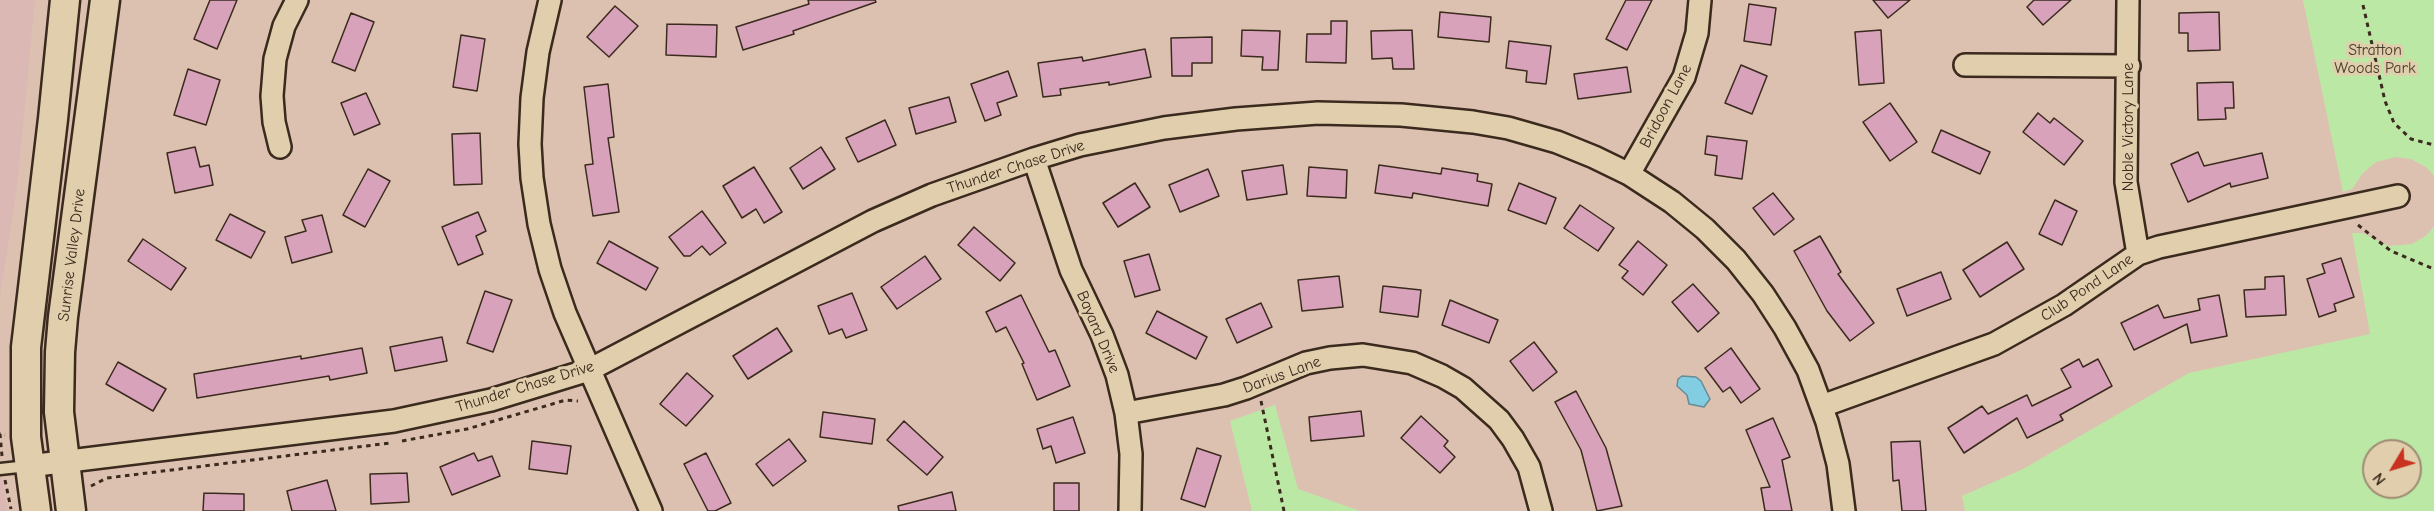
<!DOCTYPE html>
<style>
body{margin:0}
#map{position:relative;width:2434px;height:511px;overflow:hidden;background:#ddc1b0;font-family:"Comic Neue",sans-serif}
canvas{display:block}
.north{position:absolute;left:2362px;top:439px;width:60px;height:60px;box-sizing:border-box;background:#e0ceac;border:2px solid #9e8c73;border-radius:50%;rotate:232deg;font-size:16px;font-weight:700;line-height:24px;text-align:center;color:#3b2a1e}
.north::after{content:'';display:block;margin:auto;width:21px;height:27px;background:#c8321e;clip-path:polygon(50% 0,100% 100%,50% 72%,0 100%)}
</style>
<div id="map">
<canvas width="2434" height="511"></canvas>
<div class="north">N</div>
</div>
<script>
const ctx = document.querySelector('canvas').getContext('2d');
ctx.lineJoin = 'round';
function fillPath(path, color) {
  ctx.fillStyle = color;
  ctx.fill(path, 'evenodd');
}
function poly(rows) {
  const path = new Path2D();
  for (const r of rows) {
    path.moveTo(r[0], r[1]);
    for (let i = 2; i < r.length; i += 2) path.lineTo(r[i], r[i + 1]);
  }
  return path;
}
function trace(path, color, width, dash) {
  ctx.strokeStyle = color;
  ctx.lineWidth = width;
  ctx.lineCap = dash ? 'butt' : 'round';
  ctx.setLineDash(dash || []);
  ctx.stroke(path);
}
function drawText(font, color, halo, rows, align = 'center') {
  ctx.font = font + ' "Comic Neue",sans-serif';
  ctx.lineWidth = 6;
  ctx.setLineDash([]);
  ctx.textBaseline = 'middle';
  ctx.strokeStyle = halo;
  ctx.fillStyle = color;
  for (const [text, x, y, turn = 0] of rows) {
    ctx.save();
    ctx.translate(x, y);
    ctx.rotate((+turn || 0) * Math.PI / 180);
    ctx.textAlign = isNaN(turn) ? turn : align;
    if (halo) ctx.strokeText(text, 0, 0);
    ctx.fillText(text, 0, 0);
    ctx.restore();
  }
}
const built = poly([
 [0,0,35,0,17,187,0,296],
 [0,467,8,511,0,511]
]);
const green = poly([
 [2303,0,2434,0,2434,176,2426,167,2411,159,2396,157,2376,162,2363,173,2352,189,2343,192],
 [2434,226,2434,511,1965,511,1962,496,2023,469,2189,373,2370,334,2352,233,2362,233,2389,246,2412,244,2427,235],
 [2374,451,2410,451,2410,487,2374,487],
 [1275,405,1298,489,1360,511,1252,511,1230,421]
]);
const water = poly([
 [1682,376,1696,377,1701,381,1710,399,1704,407,1689,404,1687,395,1677,386,1678,379,1682,376]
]);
const building = poly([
 [210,0,237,0,217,49,194,39,210,0],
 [808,0,875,0,876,2,793,31,794,34,743,50,736,27,809,4,808,0],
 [1626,0,1652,0,1627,50,1606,39,1626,0],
 [1873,0,1910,0,1888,18,1873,0],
 [2034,0,2071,0,2043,25,2027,7,2034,0],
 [1749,4,1776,8,1771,45,1744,41,1749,4],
 [615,6,638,26,609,57,587,37,615,6],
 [1440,12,1491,17,1489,42,1438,37,1440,12],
 [2219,12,2220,50,2188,51,2188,33,2179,33,2179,13,2219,12],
 [351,13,374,22,355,71,332,62,351,13],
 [1331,21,1347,21,1346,63,1306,62,1307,34,1331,34,1331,21],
 [667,24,717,25,716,57,666,55,667,24],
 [1242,30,1280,31,1278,70,1262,70,1263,57,1241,56,1242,30],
 [1412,30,1414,69,1393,69,1392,58,1372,59,1371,31,1412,30],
 [1881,30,1884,83,1859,85,1855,32,1881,30],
 [461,35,485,39,477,91,453,87,461,35],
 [1212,37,1212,63,1192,63,1192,76,1172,76,1171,38,1212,37],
 [1509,41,1551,46,1546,84,1526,82,1527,71,1506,68,1509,41],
 [1145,49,1151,77,1109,85,1109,82,1060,89,1061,95,1043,97,1038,63,1082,57,1083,61,1145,49],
 [1741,65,1767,76,1752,114,1725,103,1741,65],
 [1627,67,1631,92,1578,99,1574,74,1627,67],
 [188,69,220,80,206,125,174,115,188,69],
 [1008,71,1017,96,997,103,1001,115,985,121,971,84,1008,71],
 [2233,82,2234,108,2225,108,2226,119,2198,120,2197,83,2233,82],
 [608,84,614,137,608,138,619,212,593,216,585,165,593,164,584,87,608,84],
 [366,93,380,124,354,135,341,103,366,93],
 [949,97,956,122,916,134,909,108,949,97],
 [1890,103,1917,142,1890,161,1863,122,1890,103],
 [2038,113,2050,123,2054,118,2083,141,2064,165,2023,132,2038,113],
 [885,120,896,145,858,162,846,138,885,120],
 [1941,130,1990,152,1980,174,1932,152,1941,130],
 [480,133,482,184,454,185,452,134,480,133],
 [1707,136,1747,141,1742,179,1715,175,1717,156,1705,154,1707,136],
 [195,147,200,167,209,165,213,185,175,193,167,153,195,147],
 [821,147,835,169,803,189,790,168,821,147],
 [2198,152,2204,166,2262,153,2268,178,2231,187,2230,183,2188,202,2171,164,2198,152],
 [1283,165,1287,194,1247,200,1242,171,1283,165],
 [1379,165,1441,174,1442,168,1478,174,1477,181,1492,184,1488,206,1413,193,1412,198,1375,193,1379,165],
 [754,167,782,212,764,223,756,209,742,218,723,186,754,167],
 [1309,167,1347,170,1346,198,1307,196,1309,167],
 [368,169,390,181,365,227,343,215,368,169],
 [1208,169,1219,196,1180,212,1169,185,1208,169],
 [1135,183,1150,207,1118,227,1103,203,1135,183],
 [1519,183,1556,198,1546,224,1508,210,1519,183],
 [1773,193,1794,219,1774,235,1753,208,1773,193],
 [2055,200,2077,211,2062,245,2039,234,2055,200],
 [1580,205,1614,228,1598,251,1564,228,1580,205],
 [702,211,726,243,710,255,702,246,690,256,684,256,669,237,702,211],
 [478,212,486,231,476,236,483,254,458,265,442,227,478,212],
 [230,214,265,232,251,258,216,240,230,214],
 [322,215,332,252,292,263,285,237,306,231,302,220,322,215],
 [974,227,1015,263,1000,281,958,245,974,227],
 [1820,236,1841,272,1838,274,1874,323,1850,341,1827,311,1794,251,1820,236],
 [143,239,186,268,171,290,128,261,143,239],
 [609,241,658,268,646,290,597,263,609,241],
 [1638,241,1667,265,1643,295,1622,278,1628,271,1619,265,1638,241],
 [2007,242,2024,269,1980,297,1963,270,2007,242],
 [1149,254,1160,290,1135,297,1124,261,1149,254],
 [925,256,941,279,897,309,881,287,925,256],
 [2341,258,2354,297,2334,304,2336,311,2319,317,2307,279,2325,273,2322,264,2341,258],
 [1941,272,1951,299,1907,316,1897,289,1941,272],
 [1339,276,1343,307,1302,311,1298,280,1339,276],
 [2284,276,2286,315,2246,317,2244,290,2265,289,2265,277,2284,276],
 [1693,284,1719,313,1698,332,1672,302,1693,284],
 [1383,286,1421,290,1418,317,1380,312,1383,286],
 [485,291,512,300,493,352,467,343,485,291],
 [852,293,867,330,846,338,842,329,829,334,818,306,852,293],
 [1021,295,1049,352,1055,350,1070,386,1037,400,1022,364,1024,363,1006,327,996,332,986,312,1021,295],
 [2219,295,2227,336,2191,343,2187,324,2134,350,2121,323,2158,305,2164,318,2200,310,2198,299,2219,295],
 [1450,300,1498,320,1489,343,1442,325,1450,300],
 [1261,303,1272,327,1237,343,1226,319,1261,303],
 [1157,311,1207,337,1196,359,1146,333,1157,311],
 [777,328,792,351,748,379,733,356,777,328],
 [442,337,447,361,395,371,390,347,442,337],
 [1534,342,1557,372,1533,391,1510,361,1534,342],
 [362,348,367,373,330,380,329,376,197,398,194,374,301,356,301,359,362,348],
 [1731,348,1760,389,1741,403,1730,387,1723,392,1705,368,1731,348],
 [2079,359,2083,367,2098,359,2112,386,2060,415,2063,420,2027,438,2017,418,1964,453,1948,428,1982,406,1988,414,2027,395,2032,406,2071,387,2061,369,2079,359],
 [118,362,166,389,153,411,106,384,118,362],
 [687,373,713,396,686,426,660,404,687,373],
 [1576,391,1606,448,1622,506,1597,511,1581,450,1555,402,1576,391],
 [1361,411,1364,436,1311,441,1309,417,1361,411],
 [823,412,875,419,872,444,820,437,823,412],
 [1421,416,1448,441,1444,446,1455,457,1440,473,1401,438,1421,416],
 [1073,417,1085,453,1056,463,1051,446,1043,449,1037,429,1073,417],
 [1773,418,1790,457,1782,460,1792,511,1765,511,1761,488,1770,487,1746,430,1773,418],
 [904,421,943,457,927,475,887,440,904,421],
 [789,439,806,461,773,486,756,464,789,439],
 [532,441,571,446,567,474,529,469,532,441],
 [1920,441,1926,511,1902,511,1899,480,1893,481,1891,442,1920,441],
 [1197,448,1221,456,1205,507,1181,499,1197,448],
 [474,453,478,461,492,456,500,476,452,495,440,467,474,453],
 [706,453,731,503,715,511,708,511,684,464,706,453],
 [407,473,409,502,371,504,370,474,407,473],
 [327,480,336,511,292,511,287,491,327,480],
 [1054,483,1079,483,1079,511,1054,511,1054,483],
 [952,492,956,511,899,511,898,506,952,492],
 [204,493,244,494,244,511,203,511,204,493]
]);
const path = poly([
 [2363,5,2385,101,2394,123,2411,139,2434,145],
 [2358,225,2391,251,2434,269],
 [1261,401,1284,511],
 [402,441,467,429,566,400,578,401],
 [2,456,0,434,5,435],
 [5,480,11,509],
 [91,486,107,478,390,443]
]);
const service = poly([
 [0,469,28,466]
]);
const minor = poly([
 [550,0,538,52,532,98,530,144,532,178,539,224,550,269,565,313,651,511],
 [2128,0,2126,182,2138,254],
 [1965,65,2129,66],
 [280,147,274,122,272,96,275,59,284,26,297,0],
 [1034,159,1071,270,1102,335,1117,375,1126,413,1131,454,1130,511],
 [1629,174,1684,77,1697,33,1700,0],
 [1822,406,1994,344,2064,305,2138,254,2159,247,2398,196],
 [1126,413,1224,395,1246,388,1306,363,1330,358,1363,355,1412,363,1442,376,1463,388,1499,420,1513,439,1529,467,1541,511],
 [29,466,394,421,491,400,589,370,873,221,932,195,1034,159,1080,145,1164,128,1236,119,1318,113,1401,115,1473,122,1508,128,1557,142,1594,157,1629,174,1672,202,1705,229,1736,260,1763,294,1785,328,1808,370,1827,422,1838,464,1844,511]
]);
const secondary = poly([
 [36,511,26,437,26,347,53,119,65,0],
 [71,511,59,412,60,352,63,317,105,0]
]);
const parkNames = [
 ["Stratton",2375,50],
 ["Woods Park",2375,68]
];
const streetNames = [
 ["Bridoon Lane",1666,106,-62],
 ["Noble Victory Lane",2128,127,-90],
 ["Thunder Chase Drive",1016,167,-18],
 ["Sunrise Valley Drive",72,255,-83],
 ["Club Pond Lane",2087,288,-34],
 ["Bayard Drive",1098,332,67],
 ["Darius Lane",1282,375,-20],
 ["Thunder Chase Drive",525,387,-17]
];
fillPath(built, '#dbb8b3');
fillPath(green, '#bce8a6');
fillPath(water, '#82cde2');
trace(water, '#668c94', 1.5);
fillPath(building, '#d7a2ba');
trace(building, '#3b2a1e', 1.5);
trace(service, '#3b2a1e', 15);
trace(minor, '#3b2a1e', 26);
trace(secondary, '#3b2a1e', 33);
trace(path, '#3b2a1e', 3, [4.5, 4.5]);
trace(service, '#e0ceac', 10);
trace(minor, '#e0ceac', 21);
trace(secondary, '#e0ceac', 28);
drawText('16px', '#483d2c', '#e0ceac', parkNames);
drawText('16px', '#3b2a1e', '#e0ceac', streetNames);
</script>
